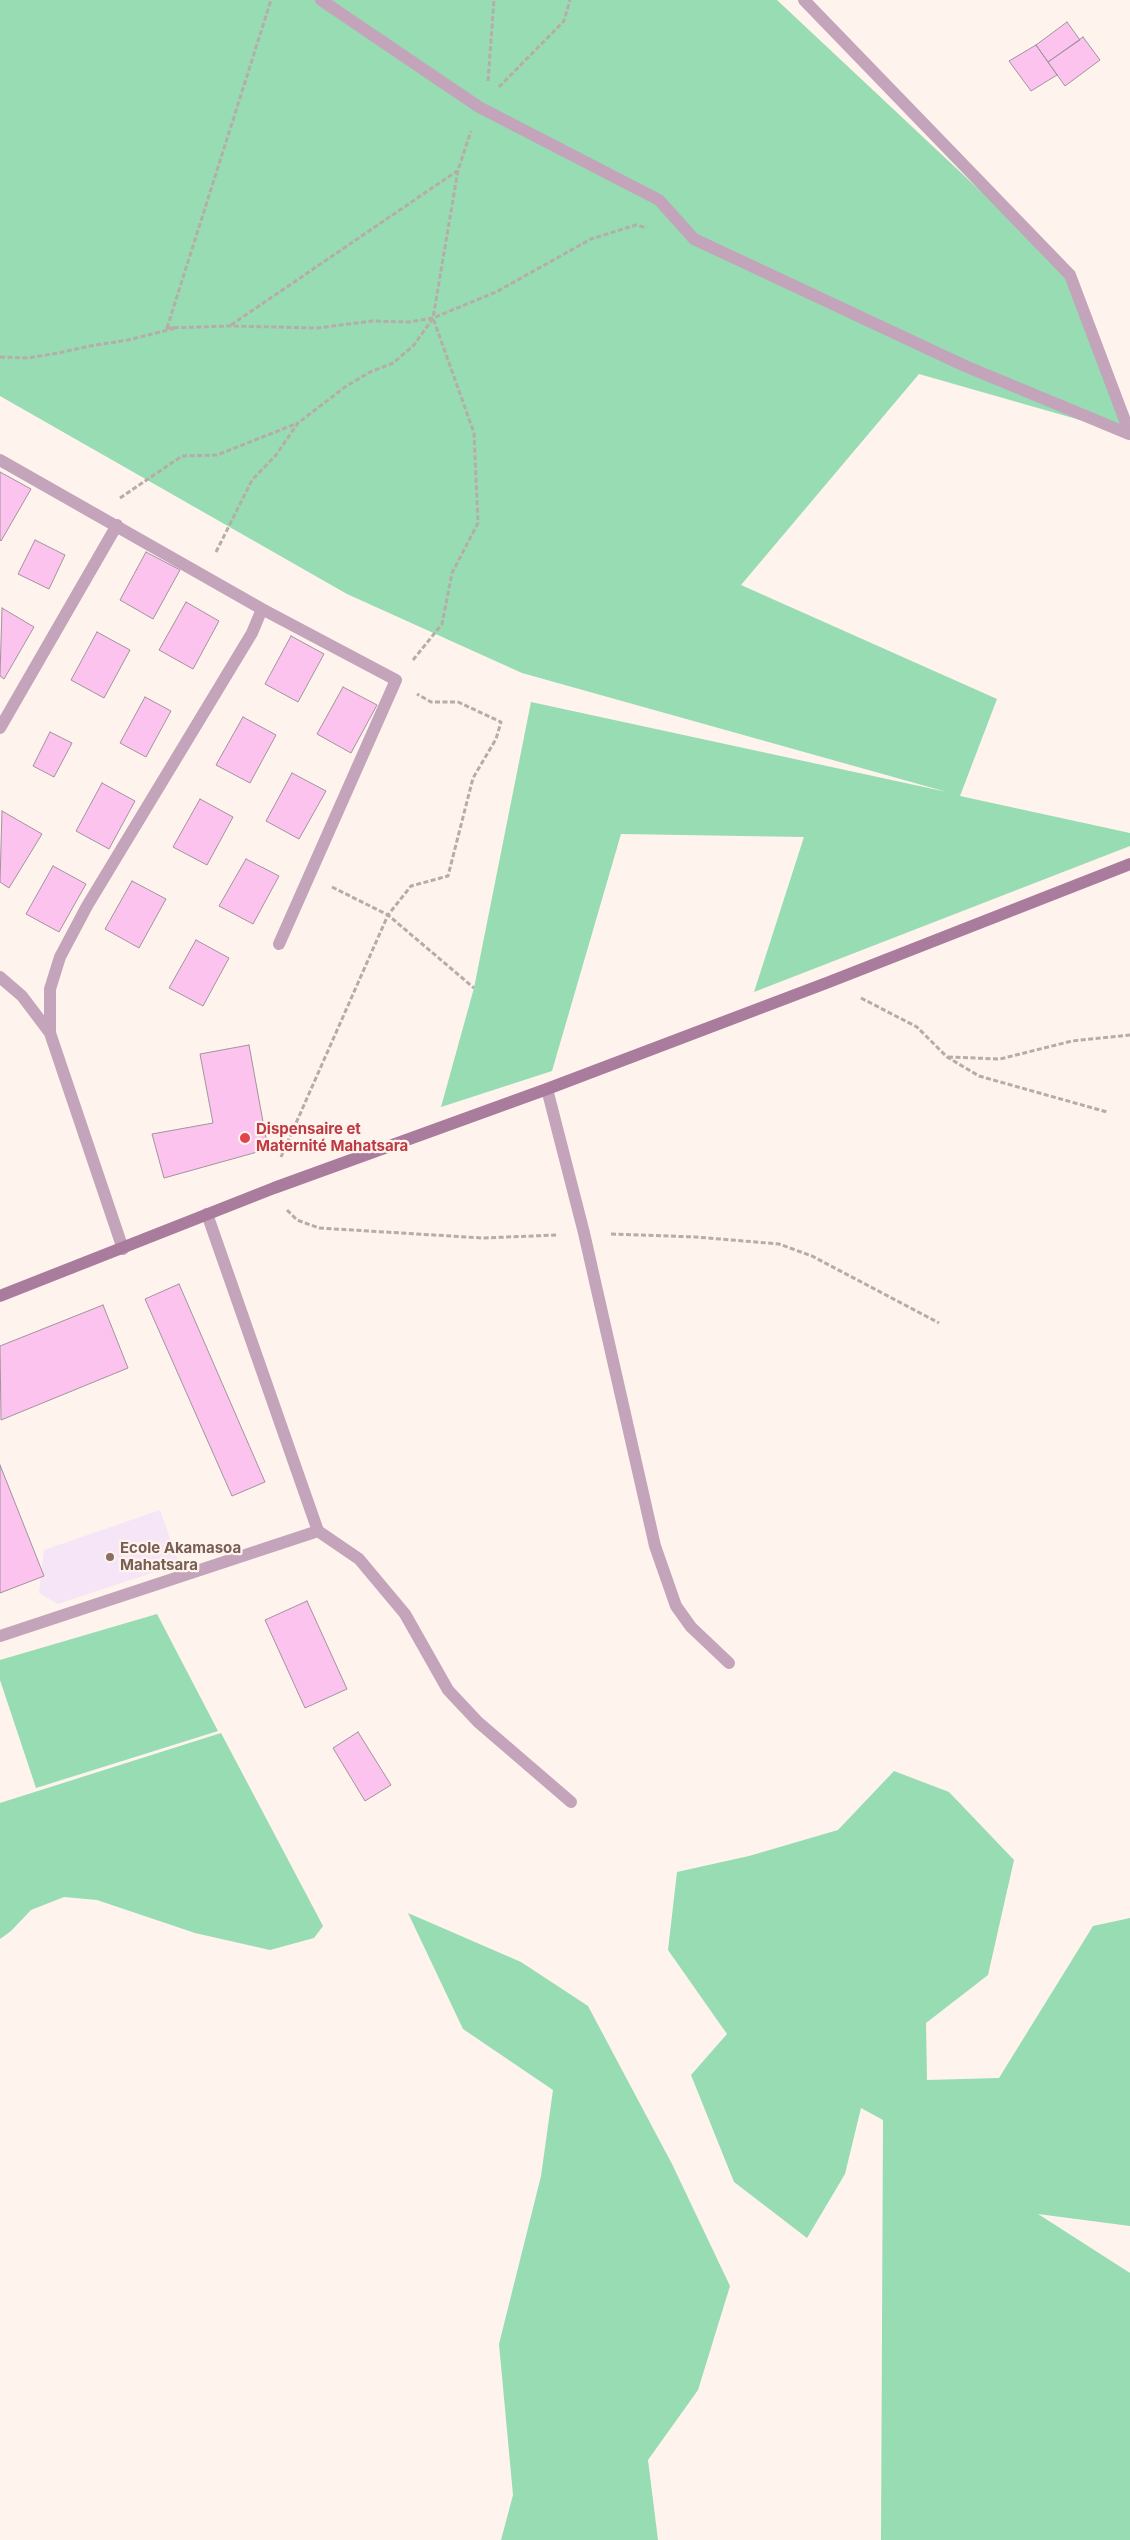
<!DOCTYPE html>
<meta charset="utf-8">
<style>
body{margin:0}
canvas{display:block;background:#fef3ed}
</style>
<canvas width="1130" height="2540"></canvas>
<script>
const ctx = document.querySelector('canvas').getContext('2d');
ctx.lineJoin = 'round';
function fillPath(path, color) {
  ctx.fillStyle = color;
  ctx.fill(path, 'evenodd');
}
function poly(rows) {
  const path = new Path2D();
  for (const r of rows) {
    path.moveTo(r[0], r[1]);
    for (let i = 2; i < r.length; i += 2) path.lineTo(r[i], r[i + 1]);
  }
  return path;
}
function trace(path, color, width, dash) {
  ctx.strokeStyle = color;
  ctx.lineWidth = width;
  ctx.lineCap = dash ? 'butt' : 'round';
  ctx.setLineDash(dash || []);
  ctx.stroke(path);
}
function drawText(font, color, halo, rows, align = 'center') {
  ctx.font = font + ' Inter,sans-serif';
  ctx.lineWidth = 4.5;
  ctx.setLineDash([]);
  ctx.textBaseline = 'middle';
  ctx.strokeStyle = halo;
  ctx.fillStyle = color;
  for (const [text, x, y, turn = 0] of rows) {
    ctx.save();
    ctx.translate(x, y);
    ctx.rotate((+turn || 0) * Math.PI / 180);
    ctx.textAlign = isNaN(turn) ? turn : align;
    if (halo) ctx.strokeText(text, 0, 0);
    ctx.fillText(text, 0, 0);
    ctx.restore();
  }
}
const education = poly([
 [160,1510,179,1564,58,1604,39,1593,44,1550]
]);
const green = poly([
 [0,0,777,0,1070,275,1129,434,919,374,741,585,997,699,960,796,1130,833,1130,846,754,992,804,837,621,834,552,1071,441,1107,474,988,531,702,947,792,522,673,347,594,0,396],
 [157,1614,218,1731,36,1788,0,1680,0,1660],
 [221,1733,323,1926,314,1938,270,1950,195,1933,97,1900,64,1897,31,1910,11,1931,0,1939,0,1803],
 [894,1771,949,1792,1014,1860,988,1975,926,2023,927,2080,999,2078,1093,1926,1130,1918,1130,2226,1038,2214,1130,2273,1130,2540,881,2540,883,2120,861,2108,845,2174,807,2238,734,2182,691,2075,727,2034,668,1950,677,1872,749,1856,838,1830],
 [408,1913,521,1962,588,2006,672,2164,730,2286,698,2390,648,2460,658,2540,501,2540,513,2495,499,2344,541,2176,553,2090,463,2029]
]);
const building = poly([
 [1067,22,1080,40,1048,62,1036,45,1067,22],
 [1083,37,1100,60,1065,86,1048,62,1083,37],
 [1036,45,1057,75,1031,91,1009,61,1036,45],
 [0,472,31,489,1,541,0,540,0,472],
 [35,540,65,555,49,589,18,574,35,540],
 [146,552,180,570,153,619,120,600,146,552],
 [186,602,219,621,193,669,159,650,186,602],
 [2,608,34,627,4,679,0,676,2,608],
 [97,632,130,650,104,698,71,680,97,632],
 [291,636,324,654,298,702,265,684,291,636],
 [343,687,377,705,351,753,317,734,343,687],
 [145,697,171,711,146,757,120,743,145,697],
 [243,717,276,735,250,783,216,765,243,717],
 [50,732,72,743,54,777,33,766,50,732],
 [292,773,326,791,299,839,266,821,292,773],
 [102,783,135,801,109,849,76,831,102,783],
 [200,799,233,817,207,865,173,847,200,799],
 [2,811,42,834,9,888,0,882,2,811],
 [246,859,279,876,253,924,219,906,246,859],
 [53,866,86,884,59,932,26,914,53,866],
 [132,881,166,899,139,948,105,929,132,881],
 [196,940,229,958,203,1006,169,988,196,940],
 [249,1045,268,1149,164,1178,152,1134,213,1123,200,1054,249,1045],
 [179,1284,265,1482,232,1496,145,1299,179,1284],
 [103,1305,128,1368,1,1420,0,1346,103,1305],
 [0,1465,44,1576,0,1593,0,1465],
 [307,1601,347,1689,305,1708,265,1620,307,1601],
 [358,1732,391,1785,365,1801,333,1748,358,1732]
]);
const path = poly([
 [488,81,494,0],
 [499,87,564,21,570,0],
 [231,325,457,171],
 [167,328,271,0],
 [0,357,28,358,58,353,90,346,128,340,176,328,167,328,230,326,317,328,372,321,409,322,433,318,496,292,591,239,636,225,647,228],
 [120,498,182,456,217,455,298,423],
 [216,552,252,480,276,455,298,423,345,387,370,372,393,363,414,345,433,318,458,170,471,131],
 [413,660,442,624,452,573,478,523,474,433,433,318],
 [332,887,388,915,411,886,448,876,473,778,496,739,501,722,458,702,431,702,417,694],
 [861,998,917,1027,947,1057,979,1076,1107,1112],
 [948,1057,1000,1059,1072,1041,1130,1035],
 [281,1157,388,915,474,988],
 [287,1210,297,1220,319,1228,483,1238,557,1235],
 [611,1234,696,1237,779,1244,812,1256,939,1323]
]);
const street = poly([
 [321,0,479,107,659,200,694,239,965,366,1129,434],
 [804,0,1070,275,1130,434],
 [0,460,262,609,252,633,87,906,60,957,50,989,50,1033],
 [262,609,396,680,279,944],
 [0,728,117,525],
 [0,977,22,996,50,1033,123,1249],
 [547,1089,584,1233,655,1546,676,1606,691,1627,729,1663],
 [207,1214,318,1531],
 [0,1636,318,1531,359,1559,405,1614,448,1690,478,1722,571,1802]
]);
const secondary = poly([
 [0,1296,274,1188,547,1089,829,982,1130,864]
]);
const markers = [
 [245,1138,6,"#e0444e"],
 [110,1557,5,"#8d6e63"]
];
const healthNames = [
 ["Dispensaire et",256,1129],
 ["Maternité Mahatsara",256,1146]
];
const educationNames = [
 ["Ecole Akamasoa",120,1548],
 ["Mahatsara",120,1565]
];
fillPath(education, '#f6e5f7');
fillPath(green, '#97dcb3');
fillPath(building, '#fcc3ef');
trace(building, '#a0949c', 1);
trace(path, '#b6ada8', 3, [5, 2.5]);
trace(street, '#c3a4bb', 12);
trace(secondary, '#a97c9e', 12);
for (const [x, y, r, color] of markers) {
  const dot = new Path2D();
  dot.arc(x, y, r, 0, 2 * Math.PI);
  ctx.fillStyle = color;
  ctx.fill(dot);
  trace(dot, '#fef3ed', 2);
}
drawText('bold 15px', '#be3a42', '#fef3ed', healthNames, 'left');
drawText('bold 15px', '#785e54', '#fef3ed', educationNames, 'left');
</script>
